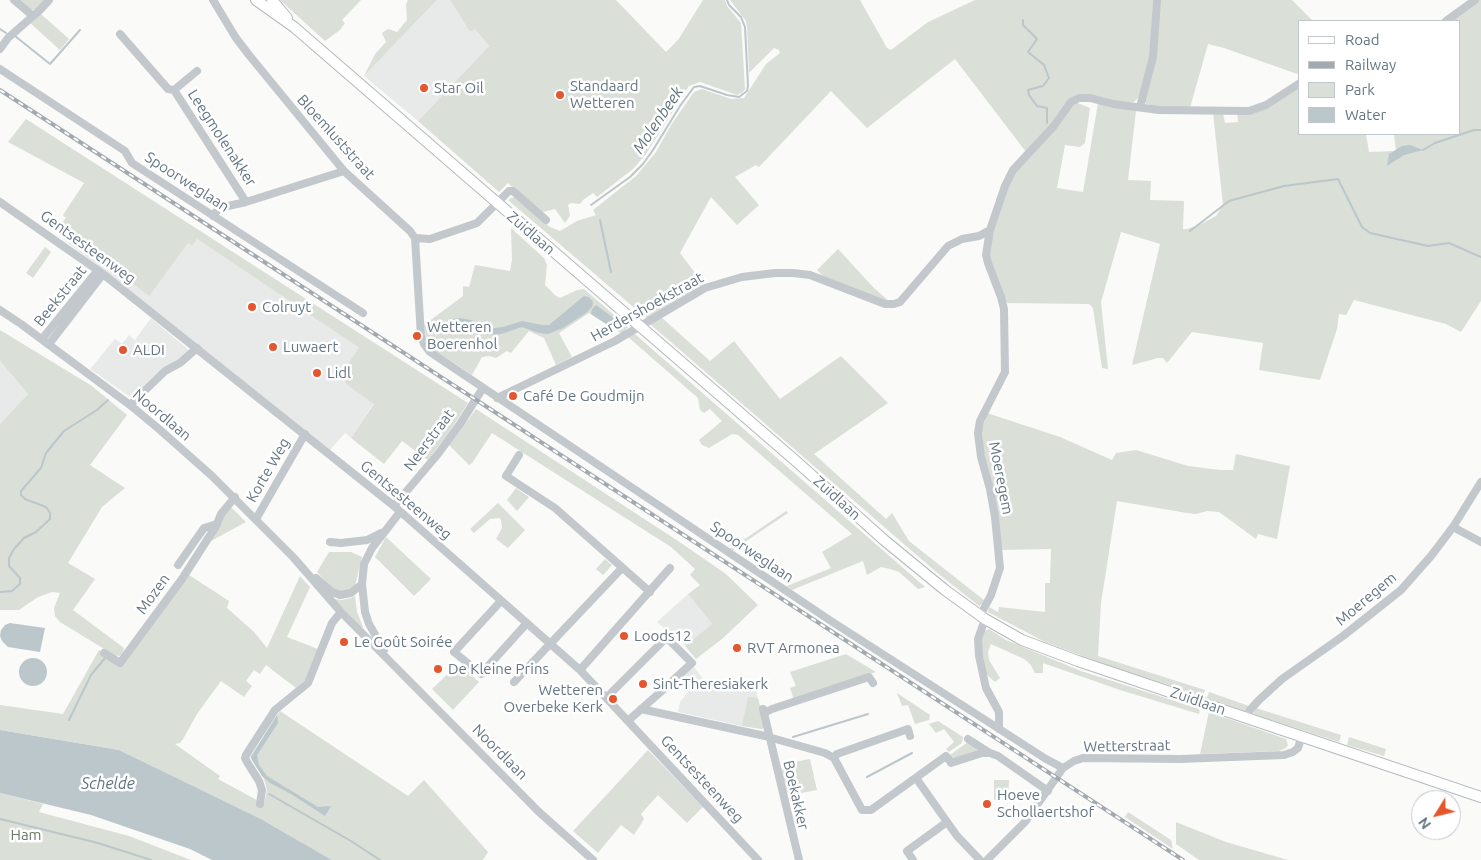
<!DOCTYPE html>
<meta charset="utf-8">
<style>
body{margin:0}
#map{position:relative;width:1481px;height:860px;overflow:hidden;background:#fafaf8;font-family:Ubuntu,sans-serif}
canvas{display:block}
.legend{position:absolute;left:1298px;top:20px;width:162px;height:115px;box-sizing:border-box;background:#fff;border:1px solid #c1c8cd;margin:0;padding:6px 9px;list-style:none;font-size:15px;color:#657683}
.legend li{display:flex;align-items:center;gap:10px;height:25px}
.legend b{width:25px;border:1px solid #c1c8cd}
.north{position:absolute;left:1411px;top:790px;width:50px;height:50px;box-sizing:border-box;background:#fff;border:1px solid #c1c8cd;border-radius:50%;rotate:234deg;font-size:14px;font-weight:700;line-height:20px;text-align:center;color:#657683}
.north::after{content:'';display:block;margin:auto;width:18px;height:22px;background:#e4572e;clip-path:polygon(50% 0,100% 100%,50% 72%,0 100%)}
</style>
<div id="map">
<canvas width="1481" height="860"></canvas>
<ul class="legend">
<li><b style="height:6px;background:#fff"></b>Road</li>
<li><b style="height:6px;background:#a2aab0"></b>Railway</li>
<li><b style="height:14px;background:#dadfd7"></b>Park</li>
<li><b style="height:14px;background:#bbc7cb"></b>Water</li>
</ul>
<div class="north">N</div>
</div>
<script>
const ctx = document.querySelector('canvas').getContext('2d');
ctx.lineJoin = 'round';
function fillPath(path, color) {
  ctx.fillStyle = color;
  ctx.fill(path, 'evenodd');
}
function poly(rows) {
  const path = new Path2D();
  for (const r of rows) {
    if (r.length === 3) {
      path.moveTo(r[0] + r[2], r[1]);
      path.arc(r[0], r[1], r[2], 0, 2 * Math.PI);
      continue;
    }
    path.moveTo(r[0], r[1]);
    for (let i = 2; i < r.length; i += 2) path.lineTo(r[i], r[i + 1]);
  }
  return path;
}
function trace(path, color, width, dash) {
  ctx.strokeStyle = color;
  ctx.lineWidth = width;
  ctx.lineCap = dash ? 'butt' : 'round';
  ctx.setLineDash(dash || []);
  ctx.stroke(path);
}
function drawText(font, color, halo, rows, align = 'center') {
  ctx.font = font + ' Ubuntu,sans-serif';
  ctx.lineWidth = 5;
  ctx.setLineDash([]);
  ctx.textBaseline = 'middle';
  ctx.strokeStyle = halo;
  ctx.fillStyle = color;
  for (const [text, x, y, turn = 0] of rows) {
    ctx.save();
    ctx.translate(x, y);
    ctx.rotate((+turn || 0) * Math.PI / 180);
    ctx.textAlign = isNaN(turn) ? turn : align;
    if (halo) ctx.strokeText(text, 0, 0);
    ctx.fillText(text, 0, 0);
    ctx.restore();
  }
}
const built = poly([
 [437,0,450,0,470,32,475,29,489,46,418,121,364,76],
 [101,192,143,210,192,246,197,239,360,349,344,376,347,385,374,403,351,438,345,433,330,450,187,336,63,239],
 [151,318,190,351,180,361,158,372,132,398,90,369,115,339,122,344,129,335,135,340],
 [0,361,28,394,0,424],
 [688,594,712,624,685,646,657,622],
 [693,666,705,681,756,690,765,727,762,729,742,726,678,712,680,702,688,692,678,682]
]);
const green = poly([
 [19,0,45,0,37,9,31,10],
 [280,0,361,0,342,20,345,23,340,30,325,41],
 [408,0,437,0,364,76,375,54,386,42,382,33,388,29,397,32,407,20,406,4],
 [450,0,616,0,666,52,678,40,703,0,725,0,727,6,741,23,745,89,743,92,737,95,700,82,689,86,646,154,633,169,597,197,593,193,583,200,580,204,571,203,568,205,570,216,565,223,555,209,539,213,508,183,499,192,418,121,489,46,475,29,470,32],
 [730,0,860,0,887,48,891,50,928,22,975,0,1153,0,1150,56,1142,89,1138,98,1134,102,1121,102,1089,95,1076,95,1066,103,1043,134,1026,152,955,59,867,128,831,91,759,167,756,165,735,177,759,205,737,225,711,197,680,253,705,286,685,295,648,318,645,317,508,200,511,198,516,197,550,227,560,231,577,221,596,215,593,210,636,176,656,152,671,125,694,92,702,89,731,99,744,98,766,64,780,53,779,50,774,48,749,73,747,27,746,21],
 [1159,0,1292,0,1313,21,1300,21,1300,75,1224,48,1208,44,1190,108,1159,107,1146,104,1145,102,1145,97,1155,61],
 [1479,0,1481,0,1481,301,1461,332,1446,324,1354,300,1346,315,1339,314,1337,329,1320,380,1259,370,1263,343,1192,332,1167,363,1163,358,1158,358,1132,365,1160,244,1121,232,1101,302,1108,369,1102,368,1093,308,1089,304,1007,303,991,266,989,252,995,223,1007,189,1016,171,1051,134,1075,102,1090,108,1085,143,1080,147,1065,145,1057,188,1083,192,1098,103,1136,111,1128,180,1151,181,1150,200,1184,201,1183,229,1187,229,1201,224,1216,216,1223,205,1213,113,1223,113,1225,123,1238,122,1237,113,1248,113,1300,86,1300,134,1366,134,1369,152,1396,151,1394,134,1460,134,1460,21,1452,21],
 [41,14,69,39,60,50,29,22],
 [26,119,468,403,450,431,428,460,402,441,384,464,351,438,374,404,347,385,341,374,359,348,197,239,192,246,188,243,149,296,59,226,66,218,63,215,84,183,8,142],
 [511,228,544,258,547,265,545,285,556,296,560,298,577,290,584,289,628,327,622,334,589,313,559,333,572,357,556,365,544,338,529,331,511,353,507,351,496,358,489,356,482,357,472,375,431,348,426,340,424,325,463,296,463,286,469,287,475,265,510,271,512,260],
 [45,247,51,252,33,278,26,273],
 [838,249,874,288,890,302,826,279,817,270],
 [661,317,710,361,734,341,780,399,841,356,888,403,814,454,886,519,892,513,909,541,985,601,982,604,979,606,935,571,650,324],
 [0,330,92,386,127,415,90,465,125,488,102,507,68,563,95,579,73,610,124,648,122,654,119,656,114,655,60,622,55,616,54,608,60,593,52,592,38,597,19,610,0,610,0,424,28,394,0,361],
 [634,334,636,335,925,587,918,589,899,572,890,569,881,567,867,575,863,561,792,590,787,586,831,568,822,552,852,534,738,435,732,434,709,448,702,445,699,440,722,421,710,409,704,413,700,410,698,398,628,337],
 [476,409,678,541,726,574,758,605,722,639,696,659,685,646,712,624,688,594,700,585,690,575,695,569,671,547,492,433,472,463,469,465,449,445],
 [987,413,1060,437,1112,460,1116,453,1136,450,1188,466,1220,470,1233,470,1236,454,1290,466,1277,539,1258,534,1256,539,1219,512,1207,511,1196,514,1187,513,1117,501,1101,603,1098,656,1205,690,1203,696,1116,668,1045,642,988,612,989,607,998,612,999,607,1045,612,1045,583,1050,583,1051,549,1001,550,993,492,983,449,982,429],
 [516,488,529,497,517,511,507,500],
 [498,503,525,530,508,548,496,539,502,528,501,520,499,518,490,519,474,533,470,529],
 [231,508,232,508,246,522,211,541,224,514],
 [786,511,788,513,733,550,730,549],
 [386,537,431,579,414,596,375,557],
 [329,552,351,552,362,557,355,586,350,591,343,593,335,591,317,572],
 [605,559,612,565,603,575,596,569],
 [189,575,229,601,227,608,254,632,267,648,300,576,310,587,287,637,318,649,305,680,296,688,266,665,260,674,254,670,246,681,252,686,244,697,221,681,197,714,183,739,180,743,175,744,220,776,218,779,264,804,267,790,264,779,250,757,280,711,408,796,424,780,488,852,483,860,332,860,261,819,119,750,0,730,0,705,63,714,99,650,117,662],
 [355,596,357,612,363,627,362,628,334,599,342,600,351,598],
 [989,629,1006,640,1081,671,1200,709,1199,714,1120,690,1043,663,1043,673,1035,673,1030,664,1024,659,991,644,988,652,989,660,1000,678,995,682,986,674,982,651,981,638,984,631],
 [846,654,876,672,794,700,790,688,796,686,790,672],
 [461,665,479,682,453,710,432,689,453,669],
 [1209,692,1249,706,1247,712,1207,698],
 [897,693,930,715,929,720,915,724,908,705,902,706],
 [748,697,758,698,765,727,762,729,742,726],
 [1256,708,1341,735,1339,742,1253,714],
 [1209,712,1286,739,1288,745,1286,748,1279,751,1200,754],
 [938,721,963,737,962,743,949,752,946,749,954,742,944,729,936,733,929,724],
 [1349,737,1386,749,1384,756,1347,745],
 [968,742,985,751,953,761,950,755],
 [648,750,703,807,687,823,658,795,641,814,644,819,634,835,621,825,598,853,573,831],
 [810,759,817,790,791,795,783,789,777,770,791,766,790,763],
 [994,780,1009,780,1008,800,994,800],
 [0,793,43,804,39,812,129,836,191,860,0,860],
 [1128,812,1171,840,1173,849,1125,817],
 [1176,822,1226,842,1288,860,1199,860,1176,844]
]);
const water = poly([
 [1410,145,1423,150,1404,155,1387,166,1389,154,1402,146],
 [584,296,589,297,593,302,592,307,586,313,563,328,548,334,539,333,522,327,501,334,486,335,456,325,450,328,447,324,453,319,459,318,471,320,487,329,503,327,522,321,542,325,549,325],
 [596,305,623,325,619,330,615,330,591,314,592,309],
 [10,623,45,628,40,652,8,647,2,641,0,636,1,630,5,625],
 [33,672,14],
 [277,715,278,723,257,755,259,765,267,776,318,807,331,806,325,816,291,794,270,783,262,776,252,760,251,757],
 [0,730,119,750,261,819,332,860,212,860,190,849,91,815,0,793]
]);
const stream = poly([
 [1023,20,1023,25,1037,39,1028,52,1044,65,1049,78,1043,86,1028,90,1029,95,1037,106,1047,108,1047,123],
 [0,29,6,33],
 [15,36,50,64,80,30],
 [1423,150,1435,143,1474,130,1481,130],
 [591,205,630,177,643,164,653,150,680,106,694,87,700,86,727,95,739,97,747,91,748,86,745,27,741,17,729,5,727,0],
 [600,220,611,272],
 [1190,231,1229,201,1284,186,1338,179,1362,227,1370,233,1428,246,1449,243,1481,257],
 [0,592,12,591,20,584,20,578,9,566,9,558,14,549,24,538,36,532,50,519,50,513,46,507,25,499,21,495,21,491,41,468,46,453,64,431,97,410,108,400],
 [69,720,91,675,105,658],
 [793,737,868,714],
 [867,777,912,753],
 [269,794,351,841,380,860],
 [0,819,98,843,151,860]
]);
const minor = poly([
 [14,0,33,16],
 [213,0,236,38,249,55,344,171,410,231,415,238,421,336,424,344,430,352,831,621,1046,759,1063,768],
 [1446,21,1475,0],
 [120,34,168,89,174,90,197,71],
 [0,49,8,38,41,9,49,0],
 [0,69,125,151,132,163,363,313],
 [174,90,246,202],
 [1140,107,1153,57,1157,0],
 [0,202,103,274,394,506,580,670,758,860],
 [213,216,219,208,246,202,344,171],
 [415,238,430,239,477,223,509,191,513,191,546,220],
 [0,310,21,324,130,405,159,429,212,476,293,557,341,612,539,812,593,860],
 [42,339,98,270],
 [49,344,103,274],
 [497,398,615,341,705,288,742,277,775,273,793,273,810,275,885,304,894,304,900,302,948,246,962,239,979,236,990,230,1005,186,1013,170,1053,127,1071,102,1079,98,1090,98,1113,104,1159,110,1249,111,1266,105,1300,83],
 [130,405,165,371,180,363,197,348],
 [519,455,506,476,555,508,650,592],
 [394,506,438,454,460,424,483,388],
 [256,519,305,434],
 [1453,527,1481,542],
 [330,542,341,543,367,540,381,533],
 [178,565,204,528,217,524],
 [316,578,332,592,340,595,351,593,362,584],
 [501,601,454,652,481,674,527,623],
 [980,616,991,595,1000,568,995,517,990,489,981,457,978,433,980,421,1005,372,1004,309,1001,297,988,263,986,255,990,230],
 [985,619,978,639,979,656,986,688,999,712,999,729],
 [384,650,369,624,365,612,362,584,364,564,372,548,400,512],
 [104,653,120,663,182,579,216,526,221,514,235,497],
 [580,670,670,568],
 [514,682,622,568],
 [607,697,664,640,668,639,692,663,669,684],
 [641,709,765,736,825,753,834,758,862,810,871,810,946,756,949,760],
 [763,709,799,860],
 [764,713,772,709,869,677,873,683],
 [1247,717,1250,710,1259,700,1282,679,1343,636,1401,590,1431,556,1453,527,1481,482],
 [629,720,665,688],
 [968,739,990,753],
 [834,758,837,754,908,729,910,736],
 [951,763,982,753,990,753,998,756,1048,791],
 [916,778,957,836,980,860],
 [260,804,262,790,259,781,247,762,245,758,246,755,275,710,308,683,332,623,341,612],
 [913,860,907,851,947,822],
 [987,860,1025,822,1063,768,1074,761,1083,758,1180,759,1284,755,1293,752,1298,748,1302,735]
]);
const major = poly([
 [256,0,294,27,797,462,884,540,945,590,985,619,1022,640,1078,661,1481,797],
 [272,0,287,18]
]);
const rail = poly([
 [0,90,1183,860]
]);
const markers = [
 [424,88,5,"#e4572e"],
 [560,95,5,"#e4572e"],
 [252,307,5,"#e4572e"],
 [417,336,5,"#e4572e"],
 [273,347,5,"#e4572e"],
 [123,350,5,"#e4572e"],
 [317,373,5,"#e4572e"],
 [513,396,5,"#e4572e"],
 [624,636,5,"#e4572e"],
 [344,642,5,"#e4572e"],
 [737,648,5,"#e4572e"],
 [438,669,5,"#e4572e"],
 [643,684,5,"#e4572e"],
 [613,699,5,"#e4572e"],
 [987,804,5,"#e4572e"]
];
const poiNames = [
 ["Standaard",570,86],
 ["Wetteren",570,103],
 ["Star Oil",434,88],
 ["Colruyt",262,307],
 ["Wetteren",427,327],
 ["Boerenhol",427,344],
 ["Luwaert",283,347],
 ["ALDI",133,350],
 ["Lidl",327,373],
 ["Café De Goudmijn",523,396],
 ["Loods12",634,636],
 ["Le Goût Soirée",354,642],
 ["RVT Armonea",747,648],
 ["De Kleine Prins",448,669],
 ["Sint-Theresiakerk",653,684],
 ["Wetteren",603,690,"right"],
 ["Overbeke Kerk",603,707,"right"],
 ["Hoeve",997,795],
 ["Schollaertshof",997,812]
];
const streetNames = [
 ["Bloemluststraat",336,137,48],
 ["Leegmolenakker",222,138,57],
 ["Spoorweglaan",187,182,33],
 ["Zuidlaan",531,233,41],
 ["Gentsesteenweg",88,247,36],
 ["Beekstraat",60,296,-51],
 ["Herdershoekstraat",647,307,-29],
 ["Noordlaan",162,415,40],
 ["Neerstraat",429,440,-53],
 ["Korte Weg",268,470,-60],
 ["Moeregem",1001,478,79],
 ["Zuidlaan",837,498,42],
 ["Gentsesteenweg",406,500,40],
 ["Spoorweglaan",752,552,34],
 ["Mozen",153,594,-54],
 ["Moeregem",1366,599,-40],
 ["Zuidlaan",1198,701,19],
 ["Wetterstraat",1127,746,-1],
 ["Noordlaan",500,752,45],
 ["Gentsesteenweg",702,779,47],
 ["Boekakker",796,795,77]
];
const parkNames = [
 ["Ham",26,835]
];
const waterNames = [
 ["Molenbeek",658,120,-56],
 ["Schelde",108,784]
];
fillPath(built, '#e8e9e9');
fillPath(green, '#dadfd7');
fillPath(water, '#bbc7cb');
trace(stream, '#bbc7cb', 2);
trace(major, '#b5babe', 12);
trace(minor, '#c3c8cc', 8);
trace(major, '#fff', 10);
trace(rail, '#a2aab0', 4);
trace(rail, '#fff', 2, [5.5]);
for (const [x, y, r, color] of markers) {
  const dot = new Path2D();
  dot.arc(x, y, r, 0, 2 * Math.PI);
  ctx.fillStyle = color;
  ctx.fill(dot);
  trace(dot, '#fff', 2);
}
drawText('15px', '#657683', '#fff', poiNames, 'left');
drawText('15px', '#657683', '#fff', streetNames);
drawText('15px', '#687a64', '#fff', parkNames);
drawText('italic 16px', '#60757c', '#fff', waterNames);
</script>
